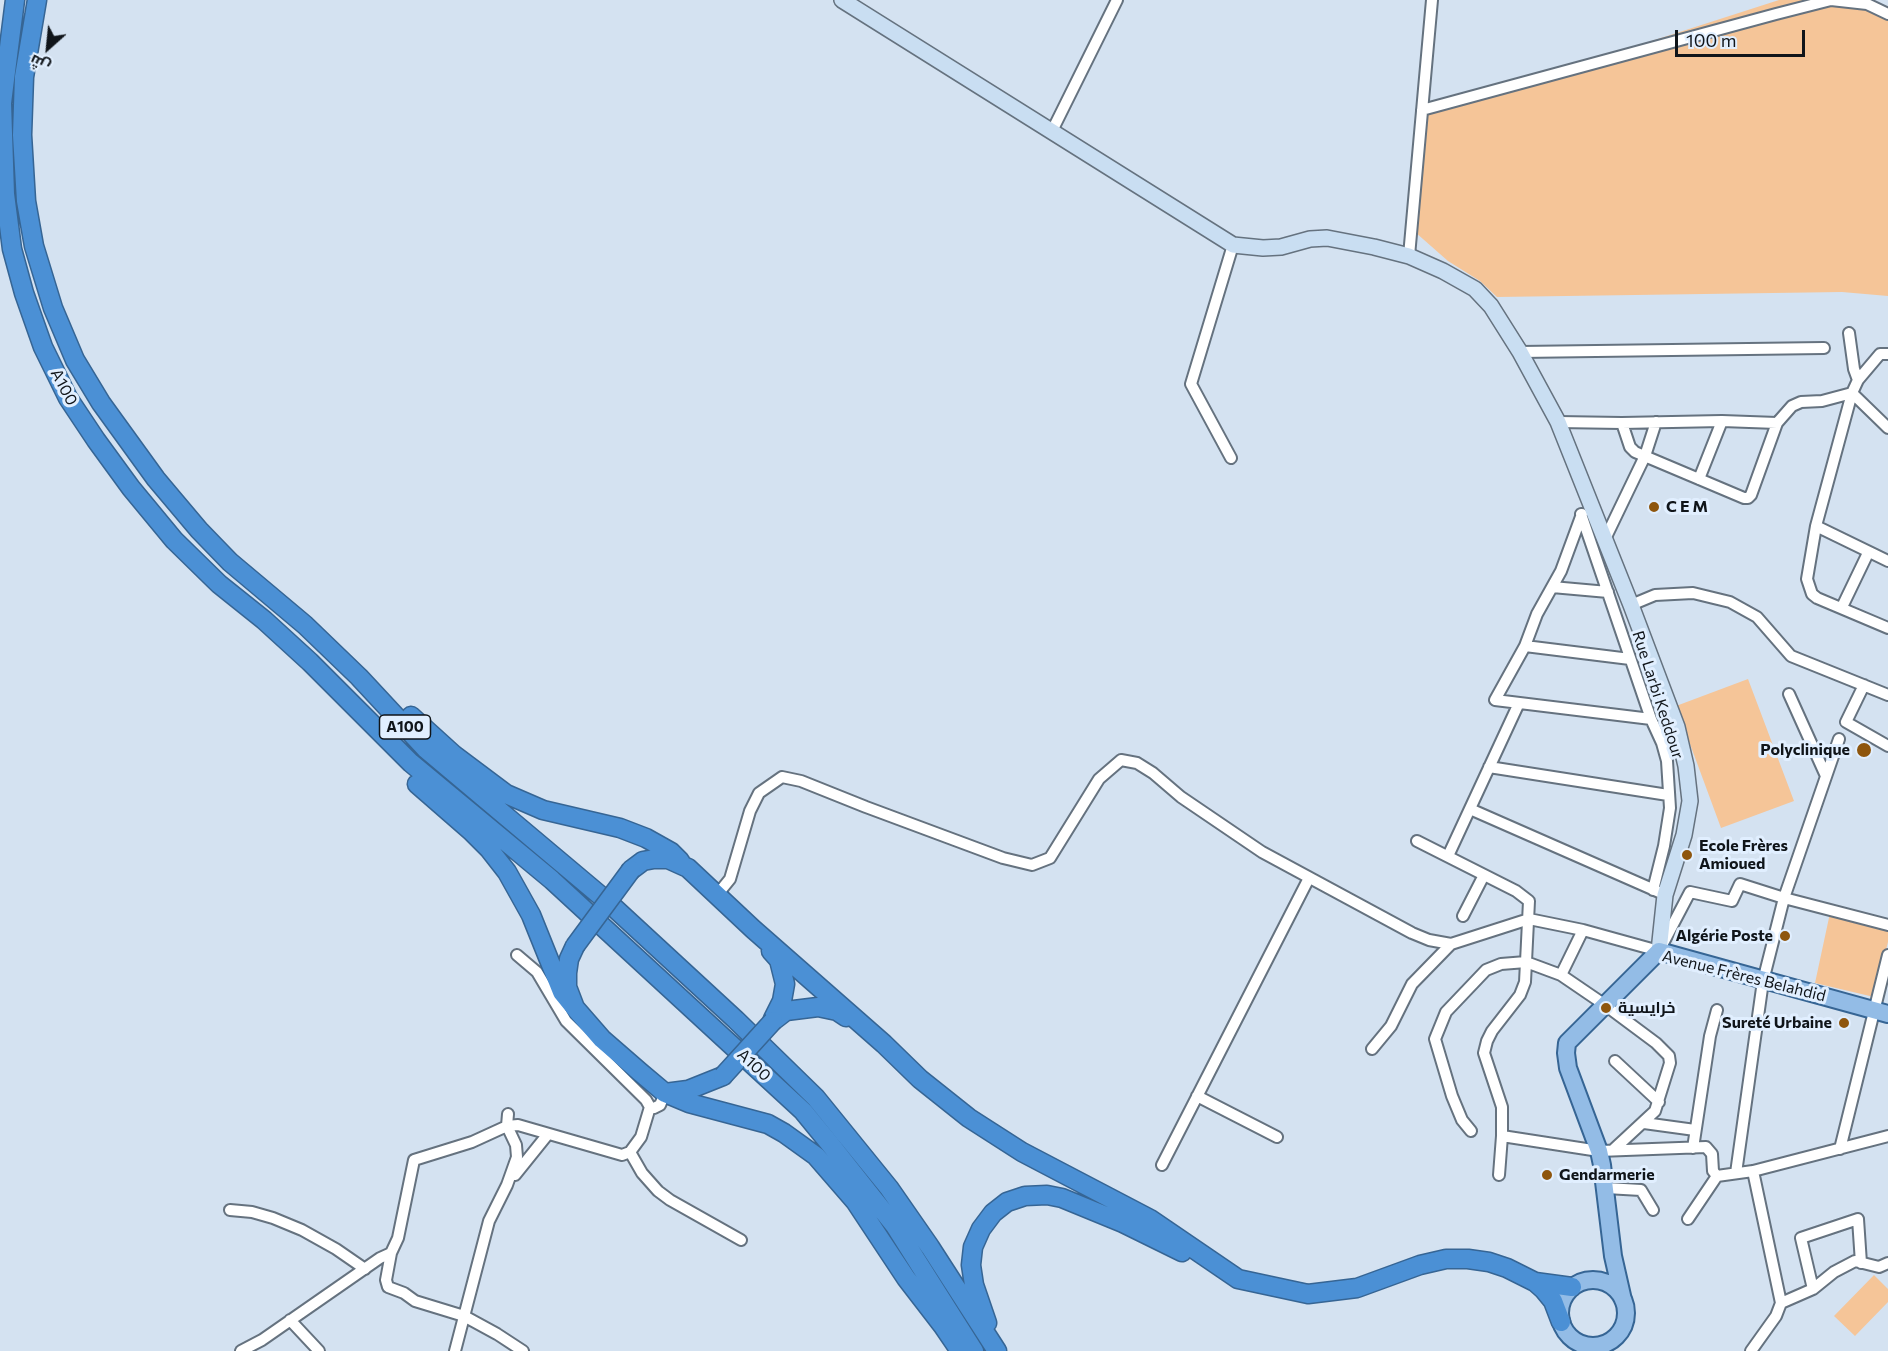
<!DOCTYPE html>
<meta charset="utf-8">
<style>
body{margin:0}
#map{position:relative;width:1888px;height:1351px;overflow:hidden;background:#d4e2f1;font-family:Commissioner,Cairo,sans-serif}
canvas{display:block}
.north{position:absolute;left:18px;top:18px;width:60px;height:60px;-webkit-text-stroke:4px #e1efff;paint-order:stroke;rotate:207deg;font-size:16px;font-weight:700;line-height:24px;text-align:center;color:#10151a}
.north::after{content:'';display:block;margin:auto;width:21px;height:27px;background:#10151a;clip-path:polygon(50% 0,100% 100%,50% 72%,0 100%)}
.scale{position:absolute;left:1675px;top:30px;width:130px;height:27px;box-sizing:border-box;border:3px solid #10151a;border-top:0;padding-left:8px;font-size:18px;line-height:21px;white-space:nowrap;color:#10151a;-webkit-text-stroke:4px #e1efff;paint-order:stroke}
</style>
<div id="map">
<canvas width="1888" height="1351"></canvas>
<div class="north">ش</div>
<div class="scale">100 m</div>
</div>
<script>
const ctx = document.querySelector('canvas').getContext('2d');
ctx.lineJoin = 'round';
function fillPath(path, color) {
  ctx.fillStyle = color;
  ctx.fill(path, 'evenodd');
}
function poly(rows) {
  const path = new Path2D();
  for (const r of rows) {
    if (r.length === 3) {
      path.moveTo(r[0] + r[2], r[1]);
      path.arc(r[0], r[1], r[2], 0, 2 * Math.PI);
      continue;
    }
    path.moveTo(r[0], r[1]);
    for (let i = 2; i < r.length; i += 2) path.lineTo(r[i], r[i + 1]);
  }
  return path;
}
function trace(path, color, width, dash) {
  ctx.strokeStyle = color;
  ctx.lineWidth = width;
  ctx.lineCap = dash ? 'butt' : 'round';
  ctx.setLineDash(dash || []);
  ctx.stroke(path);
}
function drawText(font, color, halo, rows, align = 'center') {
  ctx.font = font + ' Commissioner,Cairo,sans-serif';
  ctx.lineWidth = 6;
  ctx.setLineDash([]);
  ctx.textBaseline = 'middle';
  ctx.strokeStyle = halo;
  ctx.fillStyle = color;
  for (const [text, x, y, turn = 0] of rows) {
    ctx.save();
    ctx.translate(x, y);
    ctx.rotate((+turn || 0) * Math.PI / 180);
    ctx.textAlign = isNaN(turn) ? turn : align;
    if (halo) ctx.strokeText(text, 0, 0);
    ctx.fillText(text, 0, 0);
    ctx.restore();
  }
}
const green = poly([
 [1779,0,1864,0,1888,12,1888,296,1842,292,1497,297,1480,281,1448,261,1415,232,1425,114],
 [1748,679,1794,801,1721,828,1676,706],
 [1830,913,1888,929,1888,942,1874,997,1815,983],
 [1874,1275,1888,1289,1888,1302,1855,1336,1834,1316]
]);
const street = poly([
 [1422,110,1776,14,1831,0,1867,4,1888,14],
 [1052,131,1117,0],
 [1409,256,1432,0],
 [1849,333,1854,369,1858,380],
 [1520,352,1824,348],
 [1888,354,1880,354,1858,380,1852,393,1888,428],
 [1558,422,1622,423,1722,421,1777,423,1792,406,1801,402,1822,401,1852,393,1816,526,1888,561],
 [1622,423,1630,447,1635,452,1744,498,1748,498,1751,495,1777,423],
 [1231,458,1191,384,1233,245],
 [1699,479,1722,421],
 [1581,514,1651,719,1662,743,1667,761,1670,808,1664,846,1653,890],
 [1582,514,1561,571,1537,614,1525,646,1495,700,1651,719],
 [1816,526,1807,579,1812,594,1817,598,1888,628],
 [1605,539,1645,456,1656,422],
 [1552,587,1608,592],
 [1631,605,1655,595,1693,593,1730,602,1757,617,1791,656,1888,695],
 [1842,607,1868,553],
 [1525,646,1630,659],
 [1864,685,1846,722,1888,746],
 [1789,694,1826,776],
 [1489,767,1668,795],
 [1470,809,1659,892],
 [1417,841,1516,891,1529,901,1525,982,1520,995,1492,1031,1487,1041,1484,1053,1502,1107,1502,1136,1499,1175],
 [1448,856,1519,703],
 [717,895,730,879,750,811,759,793,782,777,801,781,866,807,1003,858,1032,865,1050,858,1099,779,1121,760,1137,763,1153,773,1181,797,1262,852,1412,933,1429,940,1451,944,1529,919,1583,930,1659,951,1690,892,1732,901,1740,884,1784,898,1888,925],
 [1463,916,1484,875],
 [1561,975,1583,930],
 [1372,1049,1391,1026,1412,984,1451,944],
 [1615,1061,1659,1102],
 [1197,1096,1277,1137],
 [650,1107,654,1108,660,1105,665,1093],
 [1644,1123,1695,1130],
 [1471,1131,1462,1120,1452,1096,1435,1039,1446,1012,1486,970,1501,964,1526,962,1561,975,1605,1005,1656,1043,1669,1056,1670,1063,1655,1111,1613,1150],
 [1502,1136,1599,1151,1706,1147,1712,1154,1713,1171,1717,1176,1753,1171,1888,1136],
 [1693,1148,1710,1036,1717,1010],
 [1840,1149,1888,955],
 [630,1152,642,1173,658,1191,670,1200,741,1240],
 [1162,1165,1309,878],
 [1736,1173,1763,981,1784,898,1839,739],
 [515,1175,548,1134],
 [1606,1188,1641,1190,1653,1210],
 [230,1210,252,1212,273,1218,302,1230,336,1249,365,1269],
 [1688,1219,1717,1176],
 [391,1253,386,1280,388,1287,404,1293,415,1301,464,1316,497,1334,523,1351],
 [1813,1289,1801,1238,1858,1219,1861,1263],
 [1781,1303,1813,1289,1834,1272,1855,1261,1879,1267,1888,1263],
 [290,1320,319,1351],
 [241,1351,262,1340,380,1258,391,1253,398,1238,414,1160,472,1142,507,1126,518,1125,622,1155,630,1152,641,1137,650,1107,646,1100,566,1021,537,972,517,955],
 [455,1351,489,1221,507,1185,517,1157,516,1145,507,1126,508,1114],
 [1751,1351,1776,1316,1781,1303,1753,1171]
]);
const secondary = poly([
 [842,0,1233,245,1263,248,1281,247,1310,239,1327,238,1374,247,1409,256,1443,271,1475,289,1491,306,1520,352,1558,422,1631,605,1677,727,1686,766,1690,801,1684,835,1665,895,1659,951]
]);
const primary = poly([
 [1593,1313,33],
 [1623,1300,1613,1256,1602,1165,1599,1151,1568,1068,1566,1053,1567,1043,1659,951,1888,1014]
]);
const highway = poly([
 [15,0,2,103,5,194,12,249,24,293,43,347,68,398,96,440,131,488,174,540,219,584,264,620,310,662,411,763,552,880,803,1111,830,1144,895,1226,974,1351],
 [37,0,24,77,22,135,26,201,34,246,53,308,75,360,101,403,156,479,199,530,230,562,305,625,359,677,426,749,608,902,736,1020,816,1098,889,1188,930,1247,997,1351],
 [411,716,454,755,506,794,543,810,620,828,646,838,671,852,680,861],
 [417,784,471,831,489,849,507,872,531,915,562,992,575,1008],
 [631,870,643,861,654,859,668,859,688,868,753,929,884,1044,920,1079,969,1118,1022,1152,1150,1219,1238,1279,1308,1294,1357,1288,1420,1265,1446,1259,1468,1259,1489,1262,1507,1268,1535,1282,1544,1290,1553,1301,1561,1322],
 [575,946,569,959,567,973,567,987,575,1008,602,1039,640,1072,665,1093,688,1090,723,1076],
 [771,951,779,960,785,984,782,1001,773,1019],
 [773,1021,786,1011,818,1007,837,1011,846,1017],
 [665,1093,689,1103,768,1124,784,1133,816,1156,855,1201,906,1278,943,1326,960,1351],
 [1535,1282,1572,1287],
 [987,1323,974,1285,971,1265,973,1247,981,1229,993,1213,1007,1202,1025,1196,1047,1195,1062,1198,1123,1223,1182,1252]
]);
const highwayBridge = poly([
 [575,946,631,870],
 [723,1076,773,1021]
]);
const markers = [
 [1654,507,6,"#8e560e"],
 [1864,750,8,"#8e560e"],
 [1687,855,6,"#8e560e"],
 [1785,936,6,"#8e560e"],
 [1606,1008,6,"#8e560e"],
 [1844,1023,6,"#8e560e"],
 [1547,1175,6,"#8e560e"]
];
const shields = [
 [405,727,51]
];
const shieldNames = [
 ["A100",405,727]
];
const streetNames = [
 ["A100",64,387,62],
 ["Rue Larbi Keddour",1658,695,72],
 ["Avenue Frères Belahdid",1744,976,14],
 ["A100",754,1065,43]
];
const poiNames = [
 ["C E M",1666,507],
 ["Polyclinique",1850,750,"right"],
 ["Ecole Frères",1699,846],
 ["Amioued",1699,864],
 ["Algérie Poste",1773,936,"right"],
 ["خرايسية",1618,1008],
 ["Sureté Urbaine",1832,1023,"right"],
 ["Gendarmerie",1559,1175]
];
fillPath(green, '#f5c598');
trace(street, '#65727f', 14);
trace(secondary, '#65727f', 18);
trace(primary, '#366594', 20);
trace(highway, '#366594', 21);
trace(street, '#fff', 10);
trace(secondary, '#c9def2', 15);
trace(primary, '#93bce6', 16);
trace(highway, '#4b90d5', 18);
trace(highwayBridge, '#366594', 21, []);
trace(highwayBridge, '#4b90d5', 18);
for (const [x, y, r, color] of markers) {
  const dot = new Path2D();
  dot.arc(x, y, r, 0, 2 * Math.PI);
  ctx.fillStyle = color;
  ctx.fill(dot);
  trace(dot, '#e1efff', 2);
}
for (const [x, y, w] of shields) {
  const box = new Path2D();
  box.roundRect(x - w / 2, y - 12, w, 24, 4.5);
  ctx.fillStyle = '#e1efff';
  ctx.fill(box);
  trace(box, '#10151a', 1.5);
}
drawText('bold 15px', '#10151a', null, shieldNames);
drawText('16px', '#10151a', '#e1efff', streetNames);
drawText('bold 16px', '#10151a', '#e1efff', poiNames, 'left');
</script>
